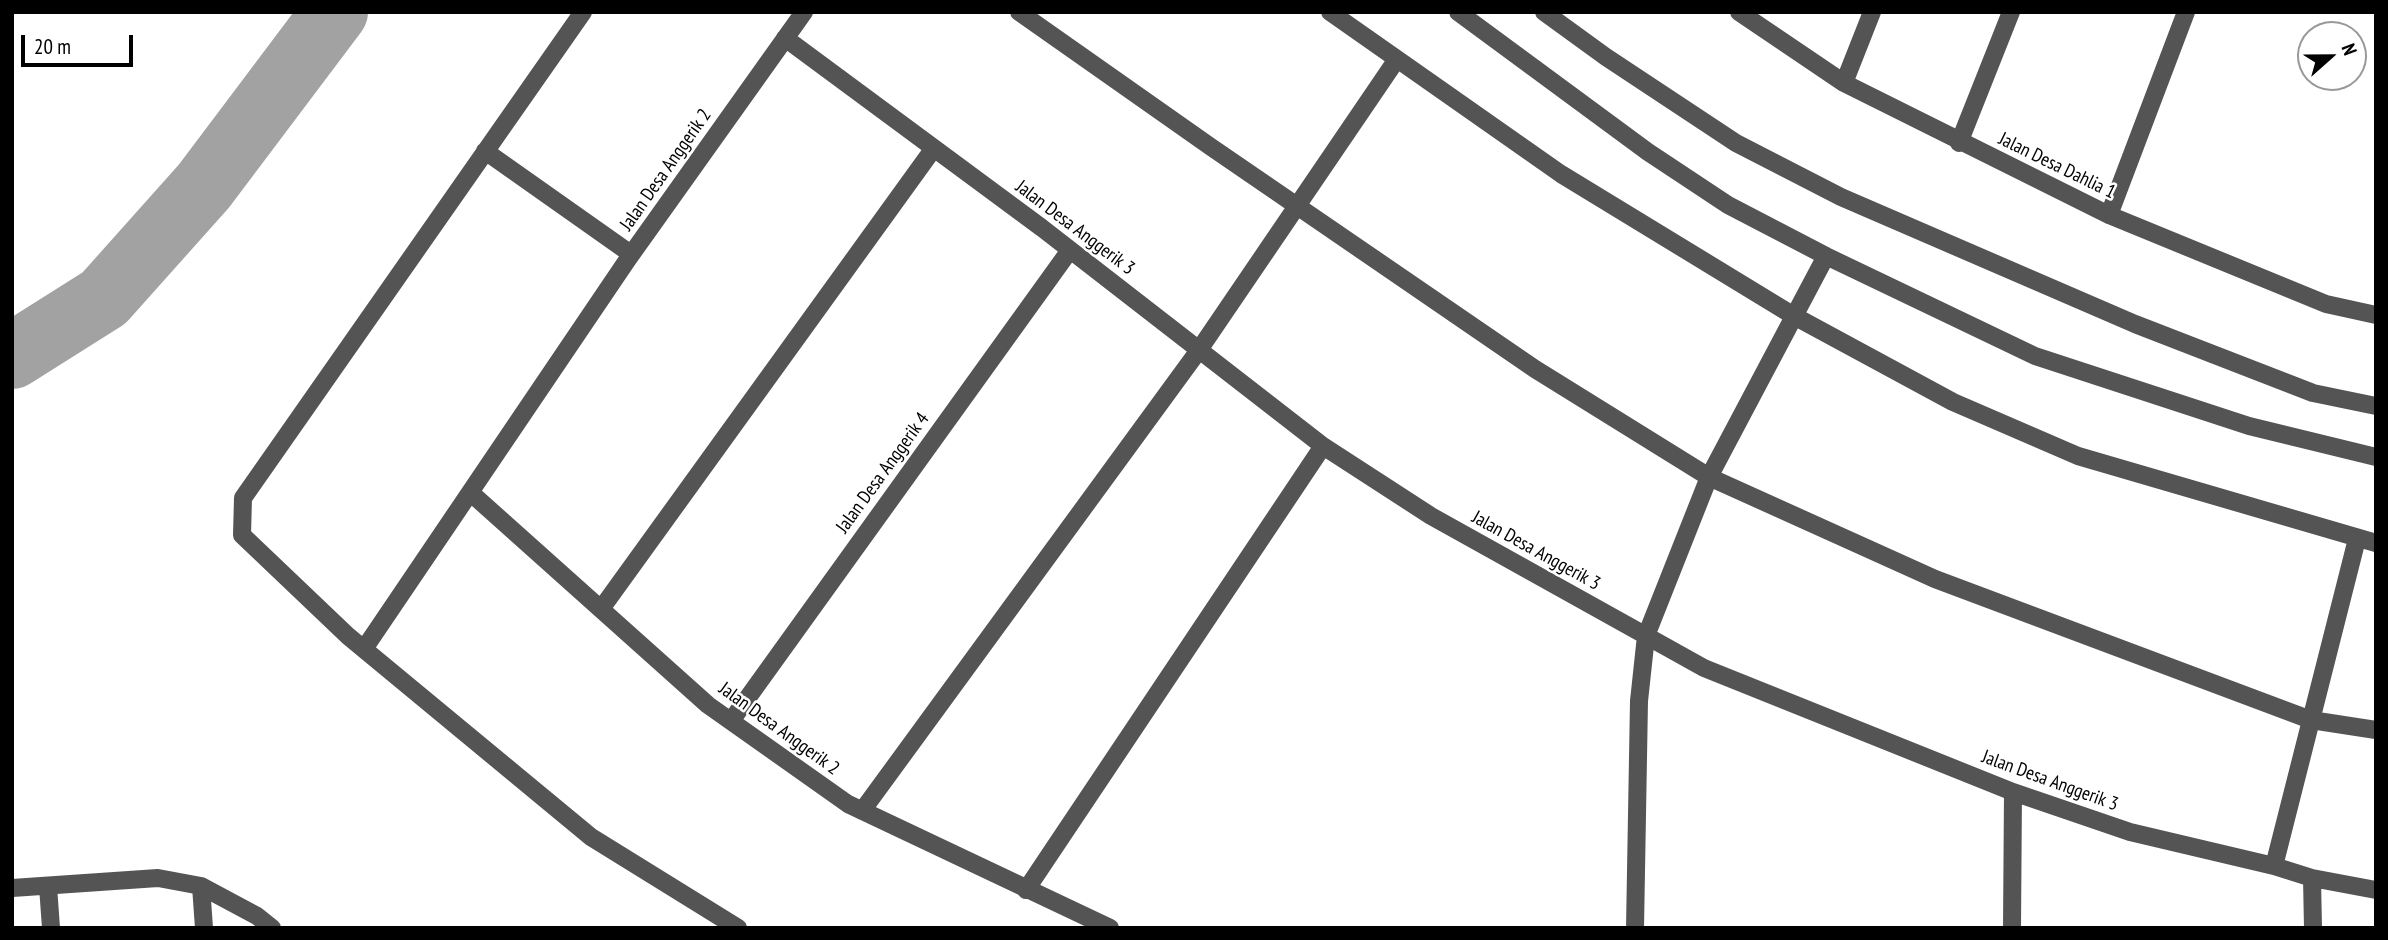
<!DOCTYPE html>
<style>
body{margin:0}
#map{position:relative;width:2388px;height:940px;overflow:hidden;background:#fff;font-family:"PT Sans Narrow",sans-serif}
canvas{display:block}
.frame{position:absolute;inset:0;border:14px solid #000;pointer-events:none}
.north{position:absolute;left:2297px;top:21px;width:70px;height:70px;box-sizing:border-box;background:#fff;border:2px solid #999;border-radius:50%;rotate:69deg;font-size:19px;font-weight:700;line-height:28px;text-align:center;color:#000}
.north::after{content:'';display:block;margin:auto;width:24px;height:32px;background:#000;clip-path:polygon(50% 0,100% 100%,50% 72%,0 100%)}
.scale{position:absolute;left:21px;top:35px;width:112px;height:32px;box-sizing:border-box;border:4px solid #000;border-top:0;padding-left:9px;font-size:21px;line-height:24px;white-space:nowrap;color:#000;-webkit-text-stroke:5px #fff;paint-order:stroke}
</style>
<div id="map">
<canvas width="2388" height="940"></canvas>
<div class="frame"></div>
<div class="north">N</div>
<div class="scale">20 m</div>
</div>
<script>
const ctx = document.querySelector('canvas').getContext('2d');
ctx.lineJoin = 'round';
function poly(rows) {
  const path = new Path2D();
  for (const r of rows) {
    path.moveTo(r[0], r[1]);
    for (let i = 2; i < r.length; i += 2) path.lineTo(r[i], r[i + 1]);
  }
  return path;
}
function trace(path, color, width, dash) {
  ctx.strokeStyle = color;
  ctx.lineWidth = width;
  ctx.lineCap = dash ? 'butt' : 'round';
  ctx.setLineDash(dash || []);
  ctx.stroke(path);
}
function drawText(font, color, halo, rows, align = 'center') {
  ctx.font = font + ' "PT Sans Narrow",sans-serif';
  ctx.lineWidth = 5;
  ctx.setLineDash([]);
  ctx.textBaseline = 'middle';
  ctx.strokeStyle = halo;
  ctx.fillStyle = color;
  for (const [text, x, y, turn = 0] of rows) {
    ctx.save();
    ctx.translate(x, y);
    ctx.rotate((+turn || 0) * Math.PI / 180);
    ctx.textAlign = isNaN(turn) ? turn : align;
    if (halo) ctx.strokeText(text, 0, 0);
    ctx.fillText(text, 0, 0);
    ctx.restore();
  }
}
const river = poly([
 [12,356,104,298,204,186,335,12]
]);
const minor = poly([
 [583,12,243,498,242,535,348,636,591,837,738,928],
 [1019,12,1211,147,1535,369,1709,477,1935,579,2311,720,2376,730],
 [1330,12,1561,174,1794,316,1953,402,2078,456,2376,543],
 [1458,12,1648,152,1728,205,1826,256,2035,356,2249,426,2376,457],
 [1544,12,1606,57,1736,143,1841,197,2135,324,2313,393,2376,406],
 [1739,12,1844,83,2109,215,2326,304,2376,315],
 [785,38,1042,228,1323,446,1431,516,1704,668,2013,792,2130,832,2274,866,2312,878,2376,890],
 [1844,83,1872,12],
 [1959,143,2011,12],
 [485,151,631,254],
 [2109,215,2186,12],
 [471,493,708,705,848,804,1110,928],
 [601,609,934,148],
 [364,649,628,259,804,12],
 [731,721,1070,250],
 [862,811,1199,350,1397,59],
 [2274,866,2357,539],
 [2312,878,2313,928],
 [48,886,51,928],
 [201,886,204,928],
 [12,888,158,878,201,886,257,916,272,928],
 [1026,890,1323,446],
 [1635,928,1639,701,1646,636,1709,477,1826,256],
 [2012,928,2013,792]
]);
const streetNames = [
 ["Jalan Desa Dahlia 1",2057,166,26],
 ["Jalan Desa Anggerik 2",666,170,-55],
 ["Jalan Desa Anggerik 3",1075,228,37],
 ["Jalan Desa Anggerik 4",883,473,-54],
 ["Jalan Desa Anggerik 3",1536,551,29],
 ["Jalan Desa Anggerik 2",779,729,36],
 ["Jalan Desa Anggerik 3",2050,781,20]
];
trace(river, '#a2a2a2', 66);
trace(minor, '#545454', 18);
drawText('19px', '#000', '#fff', streetNames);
</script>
